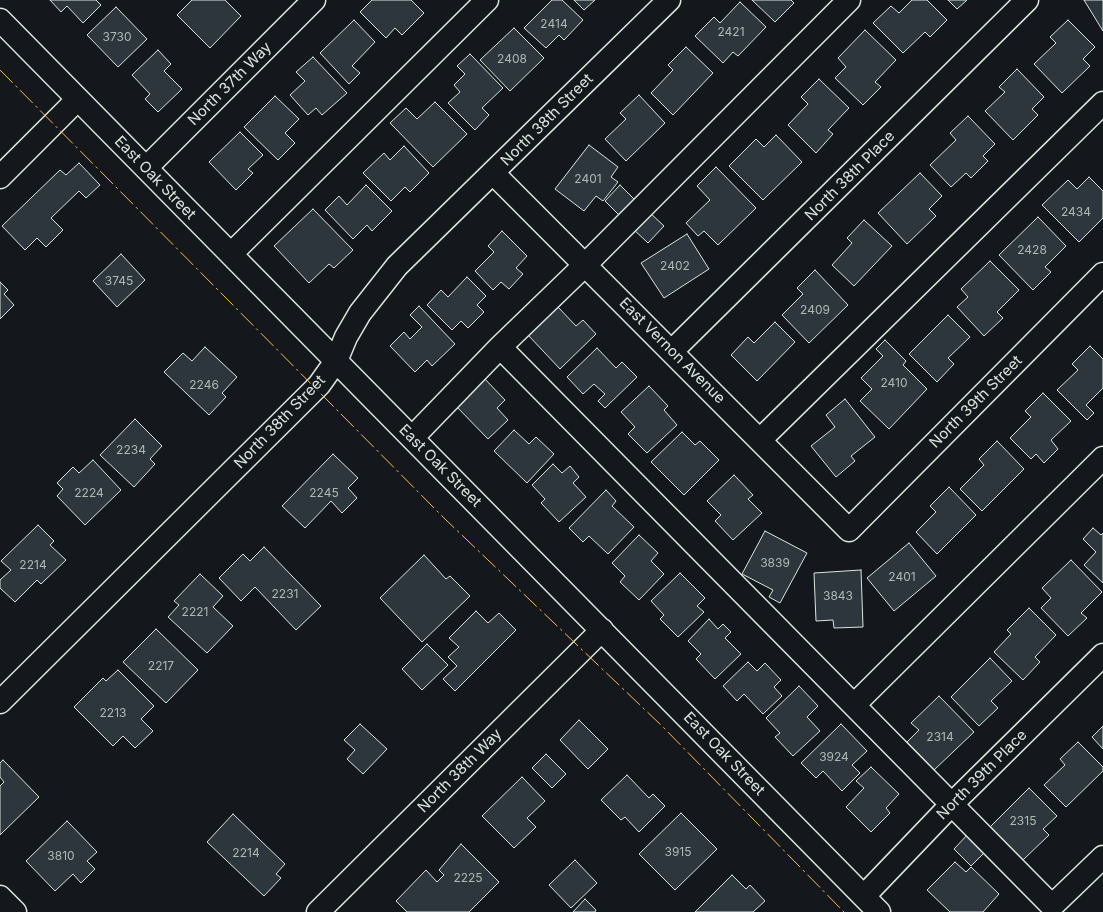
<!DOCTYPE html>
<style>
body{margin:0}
canvas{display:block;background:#14181c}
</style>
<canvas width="1103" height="912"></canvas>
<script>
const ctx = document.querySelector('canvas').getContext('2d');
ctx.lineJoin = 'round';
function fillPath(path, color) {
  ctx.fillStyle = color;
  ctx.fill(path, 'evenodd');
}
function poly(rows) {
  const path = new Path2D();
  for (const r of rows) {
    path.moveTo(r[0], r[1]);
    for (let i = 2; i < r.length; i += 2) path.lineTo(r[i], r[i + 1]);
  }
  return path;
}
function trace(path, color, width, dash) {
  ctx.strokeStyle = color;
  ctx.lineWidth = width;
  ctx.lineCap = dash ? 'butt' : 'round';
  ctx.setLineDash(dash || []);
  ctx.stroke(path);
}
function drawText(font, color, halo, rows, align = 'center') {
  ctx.font = font + ' Inter,sans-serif';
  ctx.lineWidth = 4;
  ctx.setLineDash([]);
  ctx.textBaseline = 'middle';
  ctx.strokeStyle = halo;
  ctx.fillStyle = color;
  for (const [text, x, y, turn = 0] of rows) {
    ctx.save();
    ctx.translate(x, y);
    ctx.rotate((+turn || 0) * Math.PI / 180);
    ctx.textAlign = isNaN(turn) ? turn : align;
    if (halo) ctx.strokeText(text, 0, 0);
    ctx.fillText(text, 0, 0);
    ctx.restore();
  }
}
const building = poly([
 [50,0,96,0,101,5,83,23,67,6,61,12,50,0],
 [192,0,225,0,241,16,210,48,177,15,192,0],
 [372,0,411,0,424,13,402,35,395,28,386,38,360,12,372,0],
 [552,0,562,0,583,20,564,40,559,35,546,48,524,28,552,0],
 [574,0,595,0,584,10,574,0],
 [752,0,791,0,794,3,775,22,752,0],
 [912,0,927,0,947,20,930,37,925,32,903,53,873,23,891,6,899,13,912,0],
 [948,0,967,0,957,9,948,0],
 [1084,0,1103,0,1103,31,1084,0],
 [740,2,766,27,738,56,733,52,723,63,695,36,714,17,720,23,740,2],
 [116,7,147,39,118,67,87,35,116,7],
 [354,20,375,42,352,66,360,73,349,84,320,53,354,20],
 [1068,20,1095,47,1083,59,1090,66,1062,93,1034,64,1056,43,1050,37,1068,20],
 [514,28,544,58,510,91,480,60,514,28],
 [865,30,896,60,875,82,881,87,863,105,835,78,846,67,838,58,865,30],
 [686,47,713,73,673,115,651,93,673,70,668,65,686,47],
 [158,50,171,64,164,71,182,89,158,112,145,99,150,94,132,75,158,50],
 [470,54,503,88,482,108,489,115,475,130,448,103,460,92,454,85,465,74,457,66,470,54],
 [313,57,347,93,322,115,316,108,308,115,290,95,305,81,296,72,313,57],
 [1017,69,1044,97,1032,109,1038,115,1013,140,985,111,1005,92,999,87,1017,69],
 [819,79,849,108,828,130,833,134,816,153,788,125,808,104,801,97,819,79],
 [639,95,665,123,626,161,605,139,626,119,620,113,639,95],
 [275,96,299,119,285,133,295,143,278,160,244,127,275,96],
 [435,102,467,134,433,167,390,123,406,108,417,119,435,102],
 [968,116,995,144,983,156,988,161,971,178,966,173,951,187,930,165,956,140,950,133,968,116],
 [240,132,263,155,248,169,253,173,236,190,209,162,240,132],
 [776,135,802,162,763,200,729,166,756,139,764,147,776,135],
 [589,145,618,167,611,177,618,182,603,201,596,196,584,211,555,189,589,145],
 [404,146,429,173,410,192,405,187,391,201,363,173,384,153,390,160,404,146],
 [79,163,100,185,86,198,79,191,51,218,63,230,46,247,37,238,25,250,2,226,60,170,66,175,79,163],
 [716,167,756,208,718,245,704,231,698,236,686,223,710,200,697,186,716,167],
 [920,173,942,196,929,209,936,216,907,244,878,213,920,173],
 [1089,177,1103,191,1103,218,1079,242,1042,205,1068,180,1077,189,1089,177],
 [366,185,392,211,372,231,367,225,353,239,325,210,339,196,347,205,366,185],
 [620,185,637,202,622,218,605,201,620,185],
 [313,209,353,250,334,268,329,264,309,283,274,246,313,209],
 [648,211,664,226,648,243,632,228,648,211],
 [1038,217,1066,246,1045,267,1051,272,1033,290,999,255,1038,217],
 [864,220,892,246,854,286,832,265,852,243,847,238,864,220],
 [502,231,527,256,516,268,523,274,509,289,501,282,493,290,475,271,494,252,488,246,502,231],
 [687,234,709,269,664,298,641,263,687,234],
 [121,254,145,280,117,307,93,281,121,254],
 [990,261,1019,290,997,312,1003,318,984,336,957,307,968,297,961,289,990,261],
 [815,270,848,305,809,343,782,315,803,294,797,288,815,270],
 [467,277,486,296,477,305,484,312,468,328,461,321,452,330,427,305,441,290,448,297,467,277],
 [0,282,8,290,4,294,14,305,0,319,0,282],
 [419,306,455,344,432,366,427,360,415,372,390,346,404,332,410,339,422,327,410,315,419,306],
 [557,306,576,326,583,320,596,334,560,369,528,335,557,306],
 [948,315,970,337,948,358,954,364,937,382,909,354,948,315],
 [775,322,795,342,757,381,731,355,748,337,754,343,775,322],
 [885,340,906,361,903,365,927,389,889,429,860,401,872,389,861,378,883,356,876,349,885,340],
 [1090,346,1103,359,1103,388,1086,405,1094,413,1087,420,1057,390,1078,370,1072,364,1090,346],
 [205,347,237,377,222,393,226,397,209,415,164,372,183,353,192,361,205,347],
 [597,348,616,368,622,362,637,377,605,408,598,401,605,394,594,384,583,394,567,377,597,348],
 [483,377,505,400,497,408,508,420,488,439,455,405,483,377],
 [649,386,668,406,664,410,677,425,647,453,628,434,635,427,621,412,649,386],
 [1043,393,1071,421,1051,440,1058,449,1044,463,1036,454,1031,459,1010,438,1031,417,1025,411,1043,393],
 [845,399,875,437,851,456,855,461,836,477,811,446,835,427,826,415,845,399],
 [135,419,162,446,150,459,155,464,134,487,100,455,135,419],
 [514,430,529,444,536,437,554,454,527,483,494,451,514,430],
 [682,432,695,445,700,441,719,460,684,495,651,462,682,432],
 [997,441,1024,469,982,511,960,489,984,465,979,459,997,441],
 [333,454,358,478,348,488,357,498,342,513,331,501,305,528,282,506,333,454],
 [93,460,121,490,85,525,57,496,63,489,57,483,73,467,79,473,93,460],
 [553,464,562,473,570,466,579,477,573,483,586,497,559,522,541,503,545,499,532,485,553,464],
 [734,475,753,495,748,499,762,513,733,540,715,521,721,515,707,501,734,475],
 [949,487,976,515,937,554,916,532,936,512,930,506,949,487],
 [606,490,616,501,612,506,634,527,608,554,589,536,583,542,569,528,606,490],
 [38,525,54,541,50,545,66,560,41,584,37,580,15,602,0,588,0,580,11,570,1,561,38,525],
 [1093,528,1101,535,1103,533,1103,583,1084,565,1096,552,1083,539,1093,528],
 [765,531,807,553,780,603,769,597,773,590,742,574,765,531],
 [639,535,658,553,651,561,664,574,639,600,620,582,625,576,612,563,639,535],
 [909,543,936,576,894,611,867,578,909,543],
 [264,547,321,606,296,630,255,587,241,601,219,578,243,554,250,561,264,547],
 [424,555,446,579,450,576,470,596,422,642,380,598,424,555],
 [1071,560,1102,592,1081,613,1087,618,1068,636,1041,608,1051,598,1042,588,1071,560],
 [861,570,863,627,834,628,833,620,816,621,814,573,861,570],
 [680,573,705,598,697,606,704,612,678,637,660,619,664,615,651,601,680,573],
 [200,574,223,596,213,607,233,626,207,653,168,617,179,605,174,601,200,574],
 [1029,608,1056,635,1035,657,1040,662,1023,680,994,652,1011,634,1007,630,1029,608],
 [476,611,488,623,499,613,516,630,455,691,443,679,457,666,448,657,459,647,449,638,476,611],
 [709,619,718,629,723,624,731,632,725,638,741,654,715,679,696,659,701,654,688,641,709,619],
 [156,629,198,670,166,703,123,662,156,629],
 [427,644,448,665,422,690,402,669,427,644],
 [990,658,1012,681,991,701,998,708,979,726,951,697,990,658],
 [748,662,757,671,765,663,781,680,774,687,782,696,763,714,744,694,737,701,723,686,748,662],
 [118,670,154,706,141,719,153,731,135,748,123,736,113,746,74,707,103,678,106,681,118,670],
 [799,686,818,706,807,717,820,731,793,756,775,737,780,733,766,718,799,686],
 [939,696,974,732,934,770,907,742,919,730,911,723,939,696],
 [579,720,608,749,588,769,560,740,579,720],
 [360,724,387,749,363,774,347,759,355,750,344,740,360,724],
 [841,724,867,751,852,765,860,773,842,791,823,771,816,778,801,763,841,724],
 [1103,726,1103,749,1092,737,1103,726],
 [1078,742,1103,767,1103,771,1066,807,1044,785,1065,765,1060,759,1078,742],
 [546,754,566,774,552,788,532,768,546,754],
 [3,760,39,797,0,835,0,786,4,782,0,777,0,763,3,760],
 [871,767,899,794,886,808,890,813,871,832,846,807,864,788,856,781,871,767],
 [627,775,649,798,653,794,665,806,639,832,625,817,621,820,601,800,627,775],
 [522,777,545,801,527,818,536,827,514,848,482,816,522,777],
 [1029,788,1057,816,1043,829,1049,835,1023,860,990,827,1029,788],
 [681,813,717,849,675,890,639,854,681,813],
 [233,814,285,864,276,874,281,878,264,896,207,842,233,814],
 [67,821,97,852,87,861,95,869,81,883,73,874,55,891,26,861,67,821],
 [969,833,986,851,971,866,954,849,969,833],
 [461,844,499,882,469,912,407,912,396,901,426,870,437,882,444,875,439,870,461,844],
 [575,860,597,883,571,908,549,885,575,860],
 [955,862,966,872,971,867,999,894,983,912,950,912,927,890,955,862],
 [732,875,746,889,750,885,765,901,753,912,695,912,732,875],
 [585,899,596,910,595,912,573,912,585,899]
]);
const minor = poly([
 [0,20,879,912],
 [146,168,314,0],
 [493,173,849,530,1103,274],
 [0,177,78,99],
 [231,254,487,0],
 [500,347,1052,906,1103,857],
 [672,351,1027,0],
 [412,438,500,347,586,264,849,0],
 [760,440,1103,103],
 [0,702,319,385,336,361,346,337,360,313,397,266,669,0],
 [854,705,1103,458],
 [864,896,952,804,1103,655],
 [0,897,15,912],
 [318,912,602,630]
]);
const power = poly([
 [0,70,445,519,662,726,844,912]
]);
const numberNames = [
 ["2414",554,24],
 ["2421",731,32],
 ["3730",117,37],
 ["2408",512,59],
 ["2401",588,179],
 ["2434",1076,212],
 ["2428",1032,250],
 ["2402",675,266],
 ["3745",119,281],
 ["2409",815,310],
 ["2410",894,383],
 ["2246",204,385],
 ["2234",131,450],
 ["2224",89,493],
 ["2245",324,493],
 ["3839",775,563],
 ["2214",33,565],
 ["2401",902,577],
 ["2231",285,594],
 ["3843",838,596],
 ["2221",195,612],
 ["2217",161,666],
 ["2213",113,713],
 ["2314",940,737],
 ["3924",834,757],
 ["2315",1023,821],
 ["3915",678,852],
 ["2214",246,853],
 ["3810",61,856],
 ["2225",468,878]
];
const streetNames = [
 ["North 37th Way",230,84,-45],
 ["North 38th Street",547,120,-45],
 ["North 38th Place",850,176,-45],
 ["East Oak Street",155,178,46],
 ["East Vernon Avenue",672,351,45],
 ["North 39th Street",976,402,-45],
 ["North 38th Street",280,422,-46],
 ["East Oak Street",440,466,45],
 ["East Oak Street",724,754,46],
 ["North 38th Way",460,771,-45],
 ["North 39th Place",982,775,-45]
];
fillPath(building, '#2c363c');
trace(building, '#d8e6dc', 1);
trace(minor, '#d8e6dc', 25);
trace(minor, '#14181c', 22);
trace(power, '#ffb74d', 1, [18, 4, 2.5, 4]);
drawText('12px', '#adbab4', null, numberNames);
drawText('15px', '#d8e6dc', '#14181c', streetNames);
</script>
